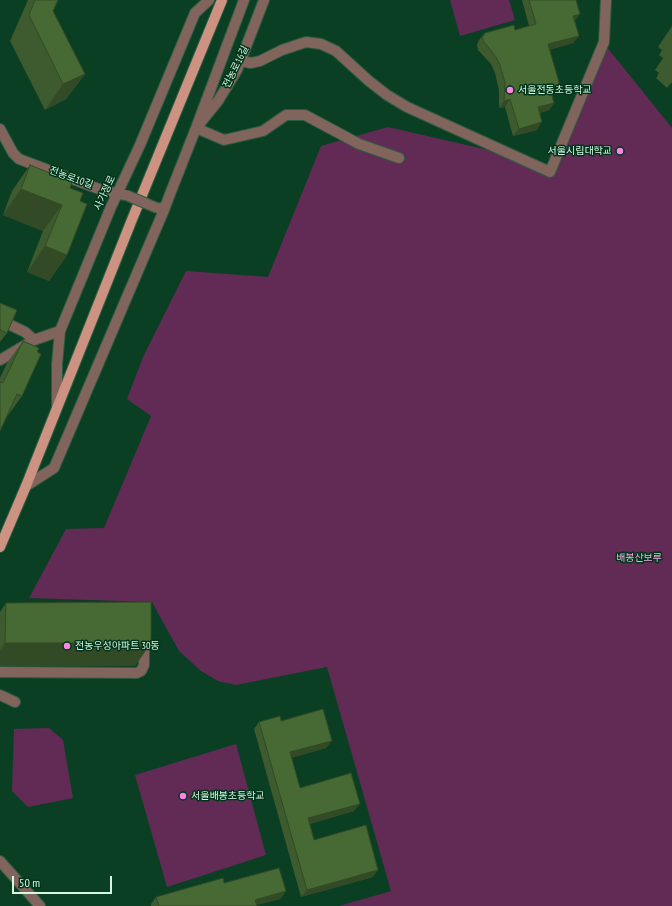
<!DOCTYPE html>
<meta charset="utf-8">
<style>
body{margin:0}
#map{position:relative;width:672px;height:906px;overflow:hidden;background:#0b3f24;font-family:"PT Sans Narrow",sans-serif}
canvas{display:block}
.scale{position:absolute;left:12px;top:876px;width:100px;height:18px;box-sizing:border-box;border:2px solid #d7f7e1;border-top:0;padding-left:5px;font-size:12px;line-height:14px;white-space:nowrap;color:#d7f7e1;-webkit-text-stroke:3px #00341b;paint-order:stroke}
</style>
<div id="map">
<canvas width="672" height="906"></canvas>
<div class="scale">50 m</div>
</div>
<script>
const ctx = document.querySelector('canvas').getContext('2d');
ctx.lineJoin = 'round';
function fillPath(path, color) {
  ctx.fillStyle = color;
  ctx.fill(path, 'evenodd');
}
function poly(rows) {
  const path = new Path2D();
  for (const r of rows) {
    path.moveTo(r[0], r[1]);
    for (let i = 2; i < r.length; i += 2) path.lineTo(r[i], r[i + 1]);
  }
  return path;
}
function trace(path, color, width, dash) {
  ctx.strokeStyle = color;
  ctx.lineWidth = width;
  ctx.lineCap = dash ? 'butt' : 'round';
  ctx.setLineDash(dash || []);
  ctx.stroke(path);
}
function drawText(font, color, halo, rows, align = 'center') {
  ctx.font = font + ' "PT Sans Narrow","Noto Sans KR",sans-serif';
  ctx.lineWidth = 3;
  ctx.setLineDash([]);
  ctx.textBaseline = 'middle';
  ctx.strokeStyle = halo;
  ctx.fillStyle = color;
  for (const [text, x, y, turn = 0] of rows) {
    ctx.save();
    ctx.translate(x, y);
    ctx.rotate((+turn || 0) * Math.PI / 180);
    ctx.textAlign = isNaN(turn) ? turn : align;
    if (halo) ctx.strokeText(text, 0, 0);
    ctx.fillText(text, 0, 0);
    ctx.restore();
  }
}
const green = poly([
 [450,0,509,0,515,20,460,36],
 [602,41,672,128,672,906,339,906,391,891,327,667,236,685,218,681,201,671,179,651,152,602,29,598,66,529,104,528,151,416,127,399,143,357,186,271,268,277,321,146,388,127,549,164],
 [49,728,63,740,73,798,28,807,12,791,14,729],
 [236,744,266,855,167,887,135,775]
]);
const minor = poly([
 [241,61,251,63,260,61,282,50,306,42,321,44,336,51,369,81,387,95,407,107,550,172,604,42,606,0],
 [201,122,218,101,237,70,264,0],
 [196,128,224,140,263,131,286,115,305,115,359,144,399,158],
 [0,129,13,153,19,159,99,189,124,195],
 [159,208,164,210,170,194,196,128,244,0],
 [0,320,25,332,34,340],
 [0,360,34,340,60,331],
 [57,406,57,364,60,331,111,207,140,145,195,13,209,0],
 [26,486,54,468,164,210],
 [0,672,137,673,141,671,144,665,144,640],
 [0,695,15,702],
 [0,861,40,906]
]);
const major = poly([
 [0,547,26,486,131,222,222,0]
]);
const minorBridge = poly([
 [126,195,157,208]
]);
const wall = poly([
 [28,0,58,0,53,11,85,74,66,99,45,110,10,41],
 [522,0,576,0,575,21,579,36,573,43,549,50,554,94,552,94,554,103,549,110,540,113,537,130,513,136,505,107,499,108,499,90,495,73,491,64,478,50,477,45,479,40,485,33,515,30,529,26],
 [672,26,672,82,667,88,656,78,659,73,655,70,663,58,659,55,662,50,658,47],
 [30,165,70,188,80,201,67,255,49,281,27,272,43,231,3,215,12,191],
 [0,303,7,333,0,342],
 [23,341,37,352,22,396,6,418,0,431,0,378,7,363],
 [6,603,151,643,135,666,0,666,0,612],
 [281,721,326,748,291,758,300,788,354,811,310,824,314,840,378,870,373,877,301,897,254,729,259,722],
 [224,883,286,891,280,899,256,905,257,906,151,906,151,904,156,897]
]);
const shadedWall = poly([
 [580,14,575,21,573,16],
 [579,36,573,43,542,52,548,44],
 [85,74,66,99,45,110,63,84],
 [560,86,554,94,545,96,550,89],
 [510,99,505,107,499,108,504,101],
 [554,103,549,110,533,115,538,107],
 [542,122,537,130,513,136,519,129],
 [21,189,62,205,43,231,3,215],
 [45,246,67,255,49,281,27,272],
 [5,643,151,643,135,666,0,666,0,650],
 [332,741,326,748,284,760,290,752],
 [360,804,354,811,303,826,308,818],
 [378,870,373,877,301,897,307,890],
 [286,891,280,899,254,906,255,900]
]);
const building = poly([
 [35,0,58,0,53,11,85,74,63,84,29,15,35,0],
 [529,0,576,0,580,14,573,16,579,36,548,44,560,86,550,89,554,103,538,107,542,122,519,129,510,99,504,101,505,83,500,65,496,57,484,42,482,38,485,33,514,25,515,30,536,24,529,0],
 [30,165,72,182,70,188,83,193,80,201,87,204,67,255,45,246,62,205,21,189,30,165],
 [0,303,17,310,7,333,0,330,0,303],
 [23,341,39,348,37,352,41,354,22,396,17,394,0,431,0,382,3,383,23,341],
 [151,602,151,643,5,643,6,603,151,602],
 [323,709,332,741,290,752,300,788,351,773,360,804,308,818,314,840,366,825,378,870,307,890,259,722,280,716,281,721,323,709],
 [279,868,286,891,255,900,257,906,159,906,156,897,223,878,224,883,279,868]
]);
const markers = [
 [510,90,4,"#fc86e3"],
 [620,151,4,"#fc86e3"],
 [67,646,4,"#fc86e3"],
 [183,796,4,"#fc86e3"]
];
const streetNames = [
 ["전농로16길",236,67,-64],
 ["전농로10길",71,178,20],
 ["사가정로",105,193,-65]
];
const poiNames = [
 ["서울전동초등학교",518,90],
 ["서울시립대학교",612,151,"right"],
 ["전농우성아파트 30동",75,646],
 ["서울배봉초등학교",191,796]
];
const parkNames = [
 ["배봉산보루",639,558]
];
fillPath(green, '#612b56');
trace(minor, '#2c5c42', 12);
trace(major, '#2c5c42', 12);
trace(minor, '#81645c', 10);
trace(major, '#cd9282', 10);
trace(minorBridge, '#2c5c42', 12, []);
trace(minorBridge, '#81645c', 10);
fillPath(wall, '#3d5b2e');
fillPath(shadedWall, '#324a25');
fillPath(building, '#476a35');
trace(building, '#324a25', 1);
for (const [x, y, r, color] of markers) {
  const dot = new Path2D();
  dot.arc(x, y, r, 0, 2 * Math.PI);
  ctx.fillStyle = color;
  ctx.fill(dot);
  trace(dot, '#00341b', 1.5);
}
drawText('10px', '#d7f7e1', '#00341b', streetNames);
drawText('10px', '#d7f7e1', '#00341b', poiNames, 'left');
drawText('10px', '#f4aee3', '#00341b', parkNames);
</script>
